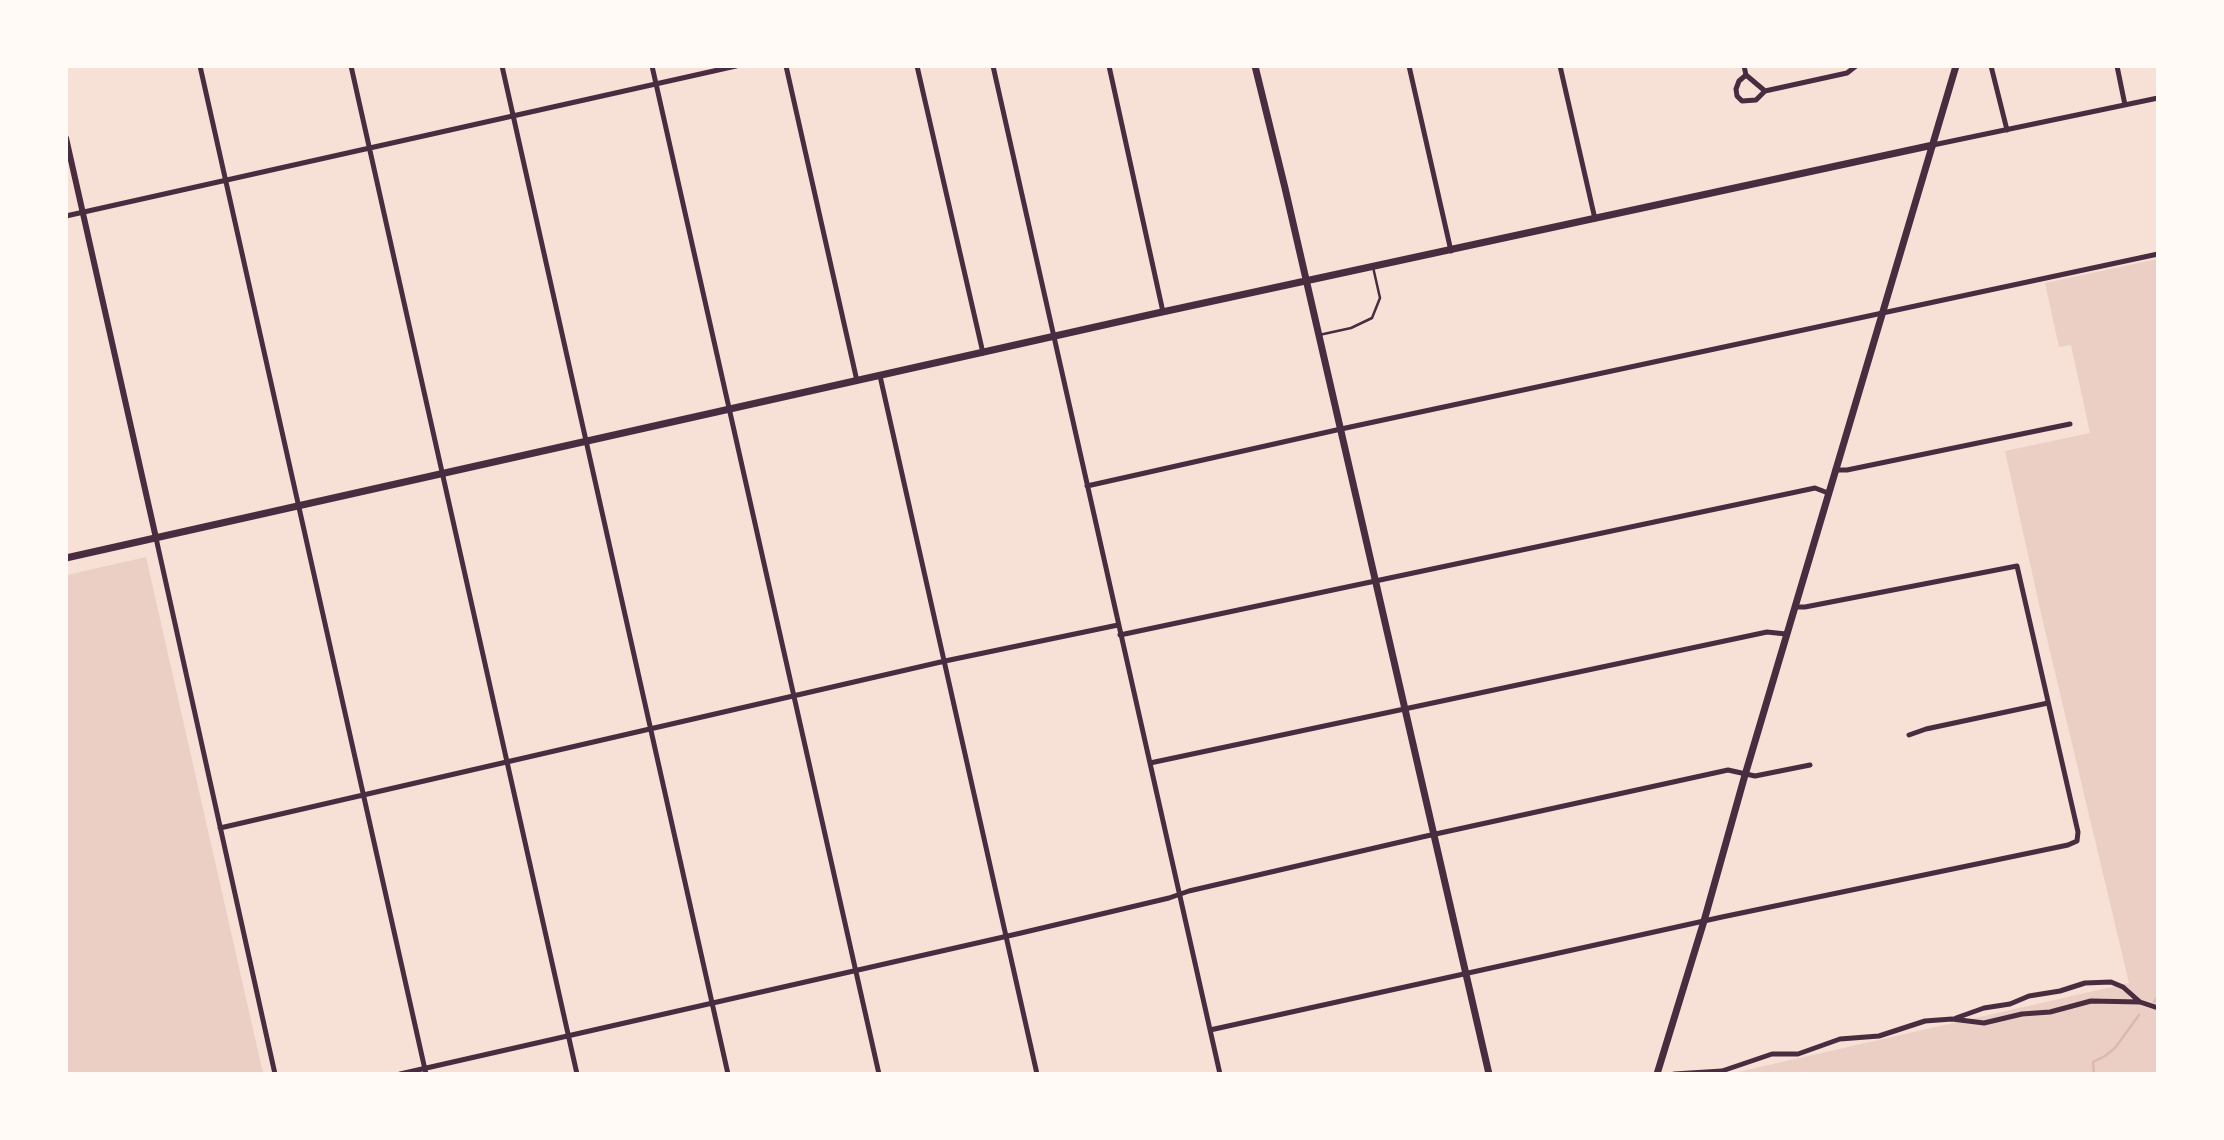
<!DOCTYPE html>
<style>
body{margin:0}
#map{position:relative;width:2224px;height:1140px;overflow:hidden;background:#f7e1d7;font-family:"IBM Plex Sans",sans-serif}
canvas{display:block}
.frame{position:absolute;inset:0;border:68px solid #fffaf5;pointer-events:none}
</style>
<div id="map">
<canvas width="2224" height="1140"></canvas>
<div class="frame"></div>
</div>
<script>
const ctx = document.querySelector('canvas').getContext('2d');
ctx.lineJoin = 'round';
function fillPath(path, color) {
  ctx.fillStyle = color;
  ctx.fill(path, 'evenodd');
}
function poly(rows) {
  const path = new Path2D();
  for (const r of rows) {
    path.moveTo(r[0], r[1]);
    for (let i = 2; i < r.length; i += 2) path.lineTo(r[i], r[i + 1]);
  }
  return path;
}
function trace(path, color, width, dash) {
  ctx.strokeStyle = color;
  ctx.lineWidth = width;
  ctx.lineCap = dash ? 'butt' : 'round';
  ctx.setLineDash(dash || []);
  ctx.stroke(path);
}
const green = poly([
 [2157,259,2157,1073,1729,1074,2129,983,2043,622,2005,451,2090,433,2071,345,2059,347,2045,283],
 [146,557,263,1073,67,1073,67,575]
]);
const stream = poly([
 [2154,1002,2158,996],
 [2094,1074,2093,1062,2105,1056,2115,1048,2139,1015]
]);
const service = poly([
 [1319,335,1351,328,1372,318,1380,298,1373,267]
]);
const minor = poly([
 [200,66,426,1074],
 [351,66,577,1074],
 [502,66,728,1074],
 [652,66,879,1074],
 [786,66,857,381],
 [917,66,983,353],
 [993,66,1220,1074],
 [1109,66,1163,312],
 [1409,66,1451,251],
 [1560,66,1595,219],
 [1744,66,1746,75,1765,91,1847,73,1856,66],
 [1991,66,2007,130],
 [2117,66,2125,105],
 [1746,75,1739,81,1736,89,1737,96,1742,101,1756,100,1765,91],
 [1933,145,2158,98],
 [66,216,736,66],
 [880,376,1037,1074],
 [1835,470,1847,470,2070,424],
 [1087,486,1341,429,2158,254],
 [156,538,275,1074],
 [1120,635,1815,488,1828,493],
 [1909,735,1926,729,2048,703],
 [1150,763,1767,632,1786,634],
 [220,828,945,661,1118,625],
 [1956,1018,1984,1008,2010,1004,2029,996,2060,991,2085,983,2111,982,2123,987,2140,1002],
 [1210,1030,1722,917,2068,845,2077,841,2078,832,2017,566,1805,607,1795,607],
 [400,1074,1021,933,1169,898,1189,891,1422,837,1728,770,1755,776,1810,765],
 [1674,1074,1722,1071,1772,1054,1798,1054,1840,1039,1879,1036,1925,1021,1952,1019,1984,1023,2022,1014,2050,1012,2091,1001,2140,1002,2158,1008]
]);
const tertiary = poly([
 [66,138,156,538]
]);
const secondary = poly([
 [1255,66,1285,188,1489,1074],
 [66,558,1153,314,1933,145],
 [1657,1074,1704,921,1745,775,1956,66]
]);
fillPath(green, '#ebcfc5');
trace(stream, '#dcb8b0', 2.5);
trace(service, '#4a2c40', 2.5);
trace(minor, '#4a2c40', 5);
trace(tertiary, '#4a2c40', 6);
trace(secondary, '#4a2c40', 7);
</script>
